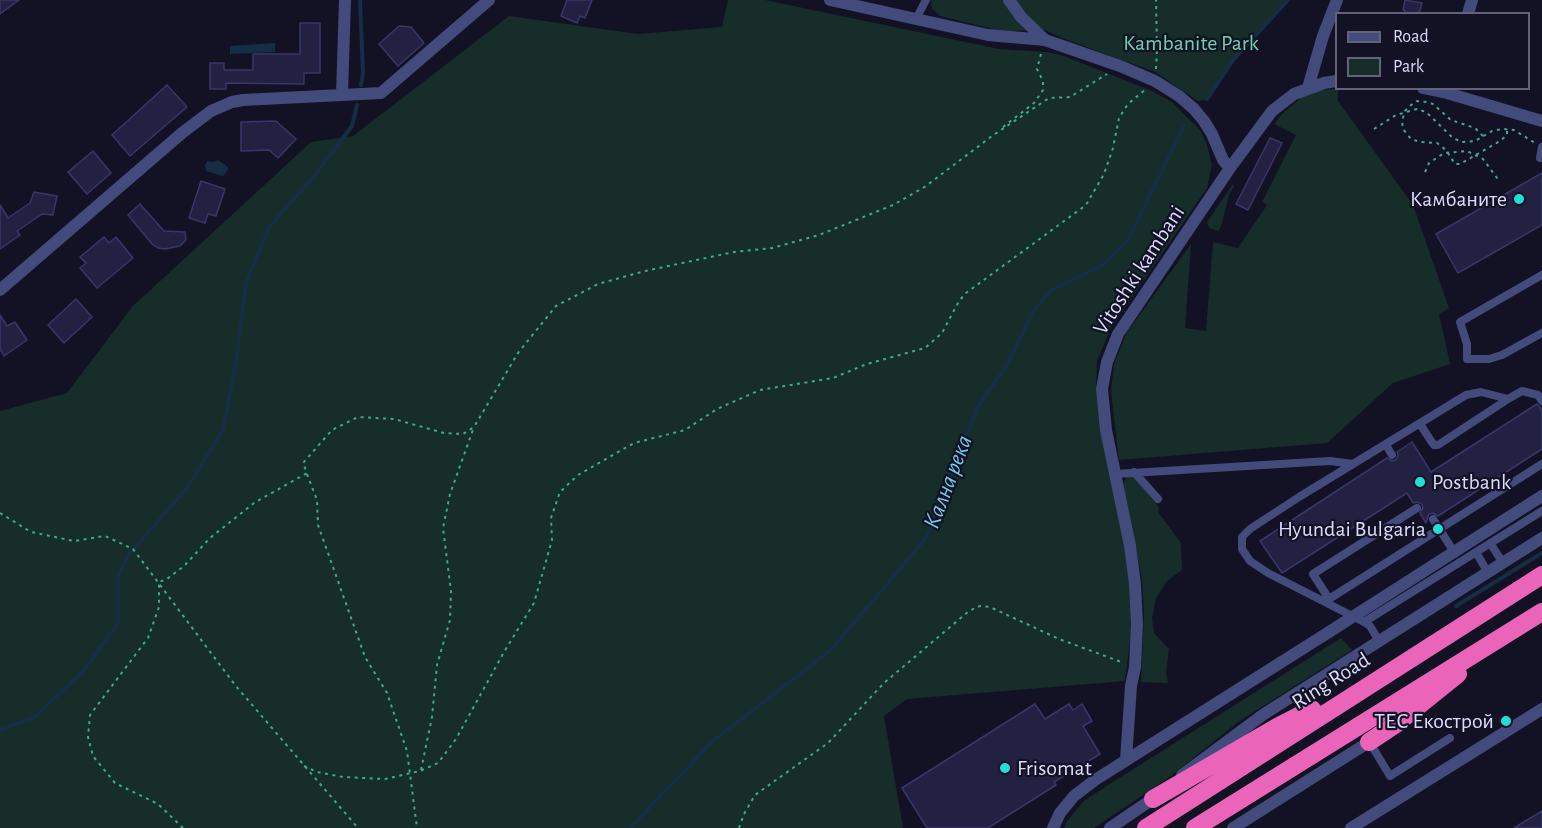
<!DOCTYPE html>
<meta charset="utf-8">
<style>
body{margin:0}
#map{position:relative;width:1542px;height:828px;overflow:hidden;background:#121224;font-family:"Alegreya Sans",sans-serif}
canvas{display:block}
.legend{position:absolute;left:1335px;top:12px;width:195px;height:78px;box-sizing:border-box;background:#121224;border:2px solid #62627a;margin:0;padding:8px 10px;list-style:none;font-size:18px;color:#dadbfa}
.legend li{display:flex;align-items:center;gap:12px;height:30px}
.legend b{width:30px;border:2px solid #62627a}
</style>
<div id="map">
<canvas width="1542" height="828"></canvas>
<ul class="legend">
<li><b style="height:8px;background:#434a7c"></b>Road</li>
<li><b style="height:16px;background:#162d29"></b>Park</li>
</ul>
</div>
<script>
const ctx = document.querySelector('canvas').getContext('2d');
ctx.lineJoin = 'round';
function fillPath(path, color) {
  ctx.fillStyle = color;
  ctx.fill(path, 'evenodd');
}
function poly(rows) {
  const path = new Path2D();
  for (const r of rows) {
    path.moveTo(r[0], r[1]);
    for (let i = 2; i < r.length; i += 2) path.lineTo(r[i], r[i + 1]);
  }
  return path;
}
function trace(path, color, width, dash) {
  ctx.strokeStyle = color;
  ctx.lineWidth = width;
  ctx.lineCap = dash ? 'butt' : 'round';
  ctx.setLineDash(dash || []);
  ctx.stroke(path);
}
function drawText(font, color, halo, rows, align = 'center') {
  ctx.font = font + ' "Alegreya Sans",sans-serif';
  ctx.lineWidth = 4.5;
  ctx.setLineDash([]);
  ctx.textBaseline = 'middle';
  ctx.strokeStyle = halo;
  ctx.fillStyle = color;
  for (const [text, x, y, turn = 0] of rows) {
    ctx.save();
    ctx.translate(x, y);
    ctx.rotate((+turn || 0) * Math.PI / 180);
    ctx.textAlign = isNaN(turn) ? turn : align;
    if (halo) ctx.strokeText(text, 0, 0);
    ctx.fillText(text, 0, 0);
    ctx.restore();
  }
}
const green = poly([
 [728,0,765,0,999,49,1047,52,1064,56,1152,91,1172,102,1200,130,1207,145,1212,165,1207,188,1111,328,1097,361,1096,389,1101,429,1131,582,1132,624,1125,681,907,699,884,716,903,828,0,828,0,411,67,393,133,306,311,142,353,136,509,16,638,34,722,27],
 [931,0,1288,0,1233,60,1207,99,1198,101,1155,72,1062,38,1045,30,1001,31,940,16,932,9],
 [1338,89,1338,101,1413,205,1449,308,1439,314,1450,364,1393,383,1327,443,1119,460,1111,391,1114,364,1127,332,1191,244,1185,328,1206,331,1213,242,1238,248,1267,205,1262,202,1296,135,1274,124,1283,113,1302,97,1319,90],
 [1233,184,1234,186,1229,195,1221,227,1218,231,1209,228,1207,222],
 [1131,474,1155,502,1159,507,1158,512,1181,543,1182,570,1167,581,1156,598,1152,618,1154,633,1169,649,1166,672,1168,683,1141,682,1144,614,1142,579,1123,485,1126,478],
 [1341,638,1352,650,1238,722,1171,776,1094,828,1064,828,1067,821,1084,801,1105,787]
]);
const water = poly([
 [275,43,275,52,230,54,230,46],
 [218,160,228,167,228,170,223,176,206,171,205,165,207,161,213,162]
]);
const stream = poly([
 [360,0,363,73,361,85],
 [1207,99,1233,60,1288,0],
 [1456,606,1542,553],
 [0,730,35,717,84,670,118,623,118,576,129,554,187,488,223,430,236,362,246,283,269,227,315,175,352,126,357,105],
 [630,828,713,741,831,650,927,537,978,406,1007,365,1034,310,1052,290,1103,265,1128,240,1184,126]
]);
const building = poly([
 [0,0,19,0,0,14,0,0],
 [567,0,592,0,585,18,580,16,577,23,561,16,567,0],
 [1405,0,1422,3,1419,14,1404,14,1405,10,1403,10,1405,0],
 [300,23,320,23,320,73,304,73,304,84,226,83,226,89,210,89,210,63,224,63,224,70,253,70,253,54,300,54,300,23],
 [399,26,411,27,424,43,398,66,379,44,399,26],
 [167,85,187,107,130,156,112,135,167,85],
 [276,121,296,139,278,158,269,150,241,151,241,122,276,121],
 [1270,138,1282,143,1248,210,1236,204,1270,138],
 [93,151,111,173,87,194,68,172,93,151],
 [1542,173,1542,225,1458,273,1436,234,1542,173],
 [201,181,225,189,216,216,208,214,205,223,189,218,201,181],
 [34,192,57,196,53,215,42,214,17,231,20,235,0,249,0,205,8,218,30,203,34,192],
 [140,204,164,231,185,232,186,240,180,246,165,249,158,248,152,244,128,215,140,204],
 [104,237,109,243,116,237,133,258,97,288,80,268,86,263,80,257,104,237],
 [76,299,92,317,64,343,48,325,76,299],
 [0,315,7,326,15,322,27,340,4,356,0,349,0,315],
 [1537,404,1542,410,1542,449,1438,516,1433,513,1429,514,1426,523,1420,513,1423,508,1422,504,1417,502,1413,503,1407,493,1282,573,1260,541,1387,458,1392,461,1396,460,1398,455,1397,452,1412,442,1431,472,1537,404],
 [1035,704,1045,719,1069,704,1073,710,1082,704,1092,721,1083,726,1100,754,1054,782,1056,785,988,828,927,828,902,788,1035,704],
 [1542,811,1542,828,1514,828,1542,811]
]);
const path = poly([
 [1156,69,1157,49,1156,0],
 [1003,127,1034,103,1043,90,1043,81,1037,69,1042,50],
 [1374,129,1396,115,1417,109,1426,112,1453,138,1462,142,1475,141,1492,131,1503,129,1514,130,1535,143],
 [1483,136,1475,128,1451,120,1433,104,1426,102,1417,101,1411,105,1405,111,1402,121,1403,129,1411,139,1420,142,1437,143,1446,150,1455,164,1460,164,1500,141,1507,135,1507,129],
 [1425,172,1429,163,1444,153,1467,151,1483,159,1500,182],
 [307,474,317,500,318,525,365,657,387,693,407,751,417,828],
 [0,513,31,532,74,541,105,536,133,549,235,685,358,828],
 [304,766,317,772,343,777,385,779,420,771,438,763,456,739,504,652,534,603,552,540,551,518,560,492,578,475,634,443,685,430,717,409,760,390,833,378,867,364,925,348,942,333,959,301,966,293,1086,205,1104,174,1113,148,1119,118,1128,104,1146,89],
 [421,770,432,717,437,665,450,620,451,591,443,528,450,494,474,427],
 [183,828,158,804,115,783,93,756,88,737,90,715,148,638,159,607,159,582,167,579,184,566,210,538,254,503,307,473,303,463,332,430,358,417,394,419,444,433,463,434,474,427,518,353,556,306,598,284,645,271,734,252,772,248,819,235,893,205,926,186,992,136,1049,98,1070,97,1107,74],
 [739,828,744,814,755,795,828,743,884,683,969,611,980,606,990,607,1059,639,1124,663]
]);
const lane = poly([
 [916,19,926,0],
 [1540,158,1542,147],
 [1542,275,1460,322,1467,344,1467,359,1489,359,1502,355,1542,333],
 [1420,424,1431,441,1434,445,1438,445,1508,399],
 [1386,445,1392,455],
 [1134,472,1158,499],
 [1115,474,1330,461,1353,464],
 [1417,508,1313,574,1329,599,1542,464],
 [1433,519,1454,552],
 [1490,543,1503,563],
 [1476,552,1488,573],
 [1364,622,1542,511],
 [1379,641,1370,626,1364,622,1268,573,1250,561,1242,549,1242,537,1250,529,1299,497,1466,395,1481,392,1508,399,1522,391,1538,395,1542,401],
 [1370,743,1390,776,1450,738]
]);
const street = poly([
 [830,0,988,35,1045,40,1120,66,1155,81,1179,96,1194,109,1204,121,1212,134,1223,160,1230,168],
 [1009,0,1021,17,1045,40],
 [1468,14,1472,0],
 [1308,88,1323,36,1337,0],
 [1423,88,1447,93,1542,121],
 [342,95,345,0],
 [0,290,182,133,211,111,232,102,243,100,381,93,489,0],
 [1454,552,1542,496],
 [1126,760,1131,686,1135,667,1137,624,1135,584,1130,546,1106,430,1102,389,1107,362,1118,334,1230,168,1272,111,1294,94,1324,83,1336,81],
 [1182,775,1264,714,1542,538],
 [1053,828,1060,813,1074,796,1095,780,1329,632],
 [1110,828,1157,796],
 [1233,828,1369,742],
 [1351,828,1542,709]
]);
const highway = poly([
 [1369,742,1396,724,1458,674],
 [1153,799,1277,727,1312,709],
 [1146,828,1542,575],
 [1195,828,1542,612]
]);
const streetBridge = poly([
 [1329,632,1454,552]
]);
const markers = [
 [1519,199,6,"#20e0d5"],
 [1420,482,6,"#20e0d5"],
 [1438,529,6,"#20e0d5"],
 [1506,721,6,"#20e0d5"],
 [1005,768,6,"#20e0d5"]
];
const parkNames = [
 ["Kambanite Park",1191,43]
];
const poiNames = [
 ["Камбаните",1507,199],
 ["Postbank",1432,482,"left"],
 ["Hyundai Bulgaria",1426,529],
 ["ТЕС Екострой",1494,721],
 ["Frisomat",1017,768,"left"]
];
const streetNames = [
 ["Vitoshki kambani",1139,270,-57],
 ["Ring Road",1331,681,-32]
];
const waterNames = [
 ["Кална река",948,482,-69]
];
fillPath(green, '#162d29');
fillPath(water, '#152e45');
trace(stream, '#152e45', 4);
fillPath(building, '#222142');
trace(building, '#38366b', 1.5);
trace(path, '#40a891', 2, [3, 4.5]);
trace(lane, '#434a7c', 8);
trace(street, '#434a7c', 12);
trace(highway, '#ea65b9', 18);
trace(streetBridge, '#434a7c', 12);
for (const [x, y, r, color] of markers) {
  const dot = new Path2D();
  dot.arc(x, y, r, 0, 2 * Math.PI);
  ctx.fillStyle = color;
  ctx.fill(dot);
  trace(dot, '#121224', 2);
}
drawText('22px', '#6fd1a9', '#121224', parkNames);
drawText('22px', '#dadbfa', '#121224', poiNames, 'right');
drawText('22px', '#dadbfa', '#121224', streetNames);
drawText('italic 24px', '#76c8ec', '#121224', waterNames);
</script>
